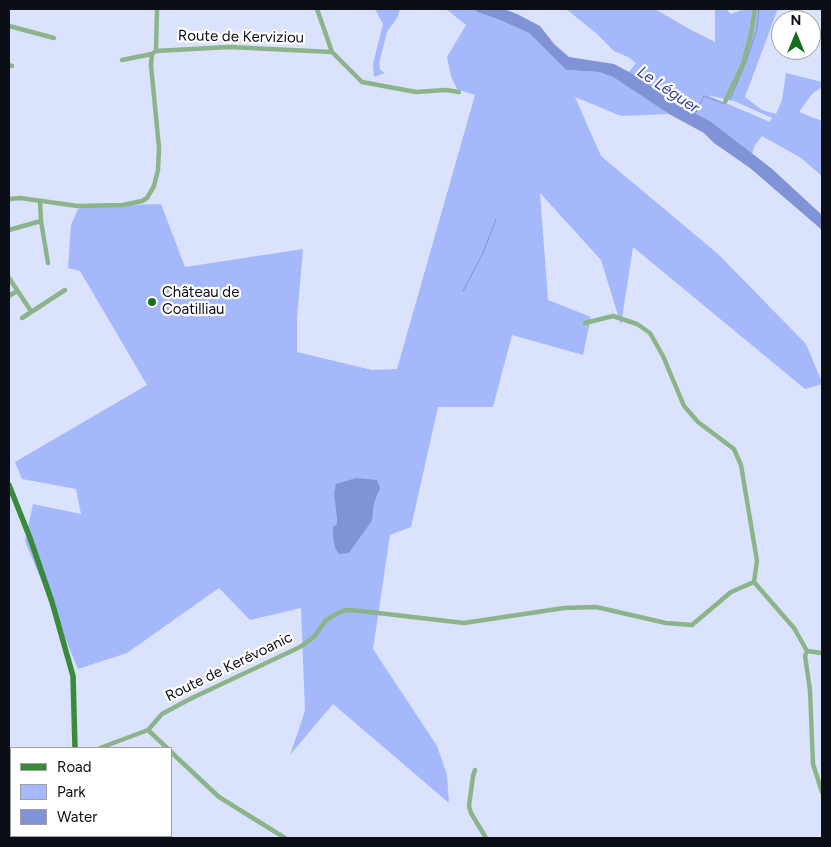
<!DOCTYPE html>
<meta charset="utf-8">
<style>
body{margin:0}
#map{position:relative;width:831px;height:847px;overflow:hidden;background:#dae2fc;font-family:Figtree,sans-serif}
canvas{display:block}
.frame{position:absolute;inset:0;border:10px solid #0c0e17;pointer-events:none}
.legend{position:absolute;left:10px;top:747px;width:162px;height:90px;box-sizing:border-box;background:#fff;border:1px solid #9e9fa2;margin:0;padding:6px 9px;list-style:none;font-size:15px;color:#0c0e17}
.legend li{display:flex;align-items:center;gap:10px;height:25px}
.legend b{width:25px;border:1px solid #9e9fa2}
.north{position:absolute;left:771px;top:10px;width:50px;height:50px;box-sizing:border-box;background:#fff;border:1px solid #9e9fa2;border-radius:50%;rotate:0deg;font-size:14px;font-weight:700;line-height:20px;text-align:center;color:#0c0e17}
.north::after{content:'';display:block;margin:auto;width:18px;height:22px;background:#15701c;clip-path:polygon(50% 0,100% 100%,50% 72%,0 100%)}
</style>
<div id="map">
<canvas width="831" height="847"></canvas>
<div class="frame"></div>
<ul class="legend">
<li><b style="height:6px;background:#3a8a3b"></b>Road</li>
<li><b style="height:14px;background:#a5b8fb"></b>Park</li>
<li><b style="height:14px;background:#8193d7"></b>Water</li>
</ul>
<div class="north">N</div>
</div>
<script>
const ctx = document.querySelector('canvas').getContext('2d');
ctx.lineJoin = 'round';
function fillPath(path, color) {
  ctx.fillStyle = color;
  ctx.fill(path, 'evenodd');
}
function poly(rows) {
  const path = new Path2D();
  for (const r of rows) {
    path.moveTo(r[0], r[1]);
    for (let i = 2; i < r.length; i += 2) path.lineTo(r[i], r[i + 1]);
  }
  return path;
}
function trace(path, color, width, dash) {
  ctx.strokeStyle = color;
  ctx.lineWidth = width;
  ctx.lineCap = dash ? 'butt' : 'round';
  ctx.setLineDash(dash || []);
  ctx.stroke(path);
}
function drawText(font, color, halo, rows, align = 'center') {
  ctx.font = font + ' Figtree,sans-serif';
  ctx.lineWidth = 4.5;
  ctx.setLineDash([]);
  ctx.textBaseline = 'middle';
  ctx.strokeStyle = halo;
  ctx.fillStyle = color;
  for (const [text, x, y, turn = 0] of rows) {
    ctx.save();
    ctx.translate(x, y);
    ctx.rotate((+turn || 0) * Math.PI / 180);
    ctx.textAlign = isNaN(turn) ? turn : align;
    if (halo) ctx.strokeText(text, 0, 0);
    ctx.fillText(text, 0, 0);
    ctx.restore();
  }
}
const green = poly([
 [375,9,400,9,397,18,387,32,379,63,380,70,385,73,374,77,373,64,383,24],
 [446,9,475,9,477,12,500,20,529,33,566,70,599,72,613,77,669,114,621,116,575,97,601,156,718,254,806,344,822,382,822,384,805,389,633,247,621,325,601,260,540,193,548,300,591,317,583,355,512,335,493,407,438,407,411,527,390,535,373,649,437,746,447,775,449,803,333,704,290,755,305,711,301,608,250,620,219,588,127,653,78,669,25,541,33,504,81,514,76,489,22,479,15,462,147,385,80,271,68,268,71,225,78,209,91,206,161,204,185,267,303,249,297,318,297,352,372,370,397,369,475,95,457,89,451,76,447,57,466,25],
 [378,495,374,504,372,521,349,553,333,527,337,524,337,518],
 [566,9,655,9,691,30,715,42,715,9,726,9,731,14,744,9,781,9,777,11,745,97,762,110,776,114,782,100,786,73,822,82,822,87,812,94,799,112,822,121,822,176,801,158,762,136,755,145,752,154,710,121,668,99,644,80,629,72,636,63,628,57,614,51,596,33],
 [707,95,734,101,772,118,770,122]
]);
const water = poly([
 [475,9,504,9,517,14,540,26,554,44,569,57,614,64,644,80,669,100,710,121,771,168,822,215,822,230,750,168,714,143,704,133,669,114,613,77,599,72,566,70,529,33,500,20,477,12],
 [356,478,377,480,380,488,374,504,372,521,349,553,339,554,335,548,333,536,333,527,337,524,337,518,334,493,336,484]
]);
const stream = poly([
 [730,100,746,62,757,29,759,9],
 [695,114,704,96,724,104],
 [463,291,483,253,496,219]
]);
const minor = poly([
 [317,9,332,52,362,82,416,92,446,90,459,92],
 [9,26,54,38],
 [156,51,157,9],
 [122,60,152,54],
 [9,65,12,66],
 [725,102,743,64,751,34,755,9],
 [9,199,20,198,78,206,123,205,142,201,147,198,154,186,158,170,159,148,151,65,152,54,156,51,229,47,332,52],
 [40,202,41,221,48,263],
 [9,230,41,221],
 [9,278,31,311],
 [9,296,17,291],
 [22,318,65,290],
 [585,323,613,316,637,324,650,333,663,356,684,406,698,422,734,449,741,465,757,561,754,582],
 [754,582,794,628,807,651,822,653],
 [807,651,805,656,810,690,813,764,822,792],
 [148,730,167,748],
 [100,748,148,730,162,714,190,699,300,647,314,637,326,620,340,612,347,610,361,611,464,623,564,608,596,607,666,623,692,625,731,592,754,582],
 [171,752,219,797,285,838],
 [475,770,473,776,469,806,471,813,486,838],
 [156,836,158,838]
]);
const major = poly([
 [9,485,30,538,52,602,73,676,75,748],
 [102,836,103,838]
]);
const markers = [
 [152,302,5,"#15701c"]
];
const streetNames = [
 ["Route de Kerviziou",241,37,1],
 ["Route de Kerévoanic",229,667,-26]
];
const poiNames = [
 ["Château de",162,293],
 ["Coatilliau",162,310]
];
const waterNames = [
 ["Le Léguer",668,90,34]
];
fillPath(green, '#a5b8fb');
fillPath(water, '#8193d7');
trace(stream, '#8193d7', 1);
trace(minor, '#8cb48a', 4.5);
trace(major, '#3a8a3b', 5.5);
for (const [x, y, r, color] of markers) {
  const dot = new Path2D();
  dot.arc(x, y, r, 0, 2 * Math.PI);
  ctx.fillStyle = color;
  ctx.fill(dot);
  trace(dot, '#fff', 2);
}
drawText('15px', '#0c0e17', '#fff', streetNames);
drawText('15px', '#0c0e17', '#fff', poiNames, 'left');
drawText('italic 16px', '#364394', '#fff', waterNames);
</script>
